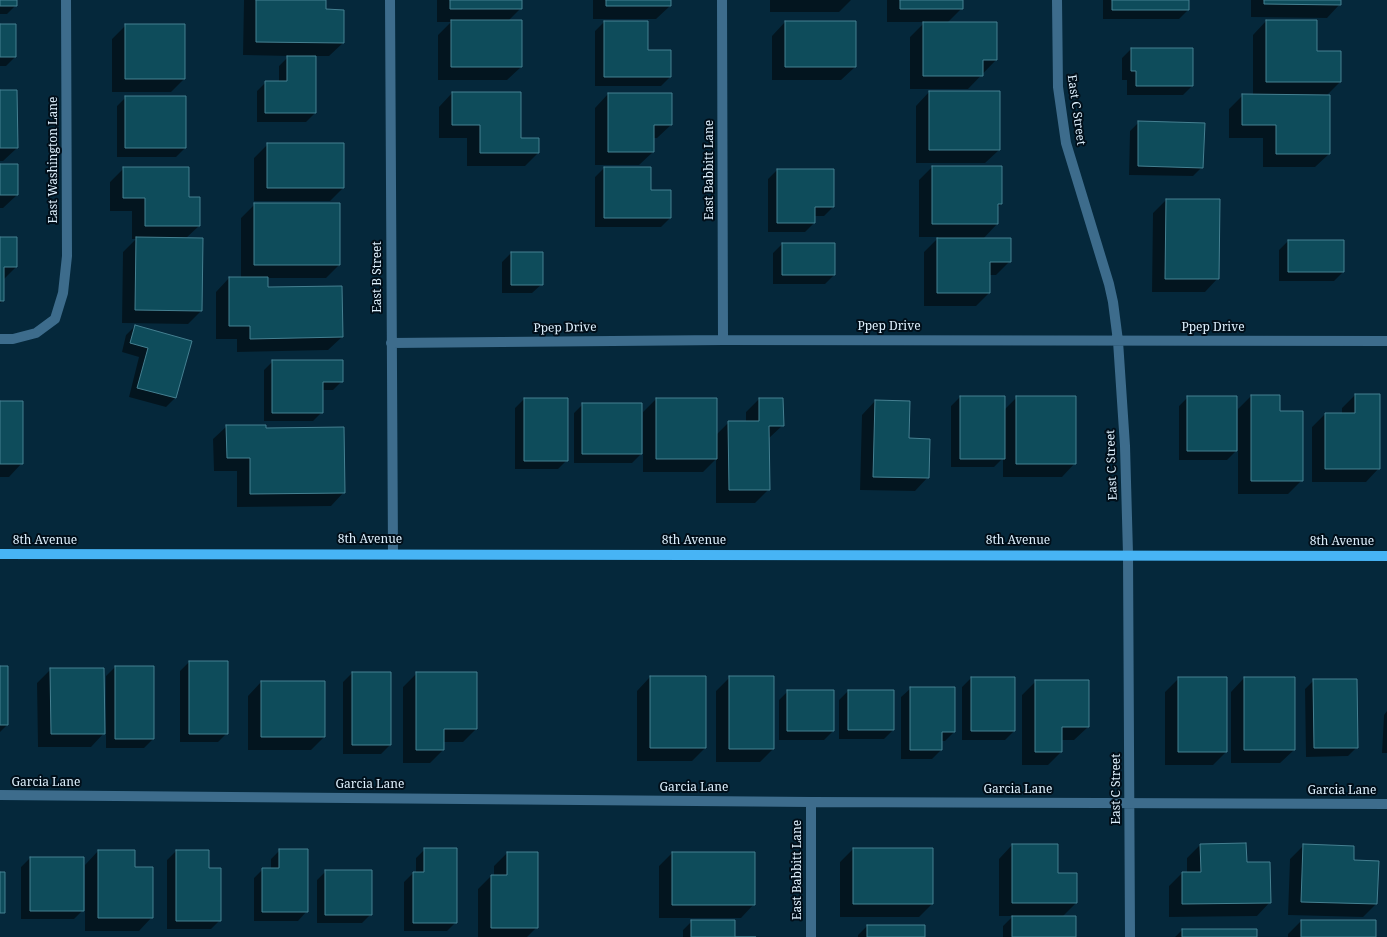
<!DOCTYPE html>
<style>
body{margin:0}
canvas{display:block;background:#05283b}
</style>
<canvas width="1387" height="937"></canvas>
<script>
const ctx = document.querySelector('canvas').getContext('2d');
ctx.lineJoin = 'round';
function fillPath(path, color) {
  ctx.fillStyle = color;
  ctx.fill(path, 'evenodd');
}
function poly(rows) {
  const path = new Path2D();
  for (const r of rows) {
    path.moveTo(r[0], r[1]);
    for (let i = 2; i < r.length; i += 2) path.lineTo(r[i], r[i + 1]);
  }
  return path;
}
function trace(path, color, width, dash) {
  ctx.strokeStyle = color;
  ctx.lineWidth = width;
  ctx.lineCap = dash ? 'butt' : 'round';
  ctx.setLineDash(dash || []);
  ctx.stroke(path);
}
function drawText(font, color, halo, rows, align = 'center') {
  ctx.font = font + ' "Noto Serif",serif';
  ctx.lineWidth = 4;
  ctx.setLineDash([]);
  ctx.textBaseline = 'middle';
  ctx.strokeStyle = halo;
  ctx.fillStyle = color;
  for (const [text, x, y, turn = 0] of rows) {
    ctx.save();
    ctx.translate(x, y);
    ctx.rotate((+turn || 0) * Math.PI / 180);
    ctx.textAlign = isNaN(turn) ? turn : align;
    if (halo) ctx.strokeText(text, 0, 0);
    ctx.fillText(text, 0, 0);
    ctx.restore();
  }
}
const shadow = poly([
 [0,0,16,0,16,5,7,14,0,14],
 [244,0,325,0,325,10,343,43,329,56,315,56,315,113,306,122,257,122,257,91,266,82,279,82,279,66,289,56,243,55],
 [437,0,521,0,521,8,508,21,521,67,507,80,438,80,438,35,451,22,437,22],
 [593,0,670,0,670,6,656,19,593,19],
 [770,0,851,0,839,12,770,12],
 [887,0,962,0,962,8,947,23,996,60,968,89,910,89,910,37,925,22,887,22],
 [1103,0,1188,0,1188,10,1179,19,1103,19],
 [1251,0,1340,0,1340,4,1327,18,1251,17],
 [1266,21,1316,52,1340,82,1326,96,1329,96,1329,154,1315,167,1263,167,1263,138,1229,138,1229,109,1243,95,1253,95,1253,35],
 [604,22,647,51,670,77,661,86,595,86,595,31],
 [785,22,855,67,841,80,772,80,772,36],
 [0,25,15,57,6,66,0,66],
 [126,25,184,79,171,92,112,92,112,39],
 [1131,49,1192,49,1192,86,1183,95,1127,95,1127,80,1122,80,1122,58],
 [0,91,17,148,3,161,0,161],
 [929,92,999,150,985,163,916,163,916,106],
 [452,93,520,139,538,153,525,166,467,166,467,138,439,138,439,107],
 [608,94,671,125,657,138,653,138,653,152,639,165,595,165,595,108],
 [126,97,185,148,176,157,117,157,117,106],
 [1139,122,1202,167,1193,176,1129,175,1130,131],
 [268,144,343,188,330,201,254,201,254,158],
 [0,165,17,195,3,208,0,208],
 [932,167,1001,204,997,208,997,224,983,239,1010,261,996,275,989,275,989,293,976,306,924,306,924,252,939,237,919,237,919,180],
 [124,168,188,198,199,226,185,239,201,311,188,324,122,323,123,252,136,239,132,239,132,211,110,211,110,182],
 [604,168,650,191,670,218,661,227,595,227,595,177],
 [777,170,833,207,824,216,814,216,814,223,805,232,768,232,768,179],
 [1166,200,1218,278,1205,292,1152,292,1153,213],
 [255,204,339,265,326,278,267,278,268,288,342,337,328,350,237,352,237,339,216,339,216,292,229,278,241,278,241,218],
 [0,238,16,267,3,280,3,301,0,303],
 [1288,241,1343,272,1334,281,1279,281,1279,250],
 [782,244,834,275,825,284,773,284,773,253],
 [511,253,542,284,532,293,502,293,502,262],
 [135,326,190,341,175,398,166,407,129,397,139,357,122,352,126,335],
 [273,361,342,381,333,390,322,390,322,412,313,421,264,421,264,370],
 [1355,395,1379,395,1379,468,1366,482,1312,482,1312,427,1325,414,1342,414,1342,408],
 [1251,396,1279,412,1302,480,1288,494,1238,494,1238,409],
 [960,397,1004,410,1017,397,1075,463,1062,477,1003,477,1003,458,994,467,951,467,951,406],
 [1188,397,1236,397,1236,451,1227,460,1179,460,1179,406],
 [524,399,567,460,558,469,515,469,515,408],
 [656,399,716,435,729,422,746,422,746,412,759,399,783,425,768,439,769,489,755,503,716,503,716,459,703,472,643,472,643,412],
 [875,401,908,439,928,477,915,491,860,490,862,415],
 [0,402,22,463,9,477,0,477],
 [583,404,641,404,641,454,632,463,574,463,574,413],
 [227,426,344,492,331,506,237,507,237,471,214,471,213,439],
 [189,662,227,662,227,733,218,742,180,742,180,671],
 [0,667,7,725,0,732],
 [115,667,153,739,144,748,106,748,106,676],
 [51,669,104,733,91,747,38,747,37,683],
 [352,673,390,745,381,754,343,754,343,682],
 [417,673,476,729,463,742,443,742,443,750,430,763,403,763,403,687],
 [650,677,705,748,692,761,637,761,637,691],
 [730,677,773,749,760,762,716,762,716,691],
 [971,678,1014,731,1005,740,962,740,962,687],
 [1179,678,1226,752,1213,765,1165,765,1165,692],
 [1244,678,1294,750,1280,763,1231,763,1231,692],
 [1314,680,1357,747,1348,756,1306,757,1305,689],
 [1036,681,1088,727,1074,740,1061,740,1061,752,1048,765,1022,765,1022,695],
 [261,682,324,682,324,737,311,750,248,750,248,696],
 [911,688,954,732,945,741,941,741,941,750,932,759,901,759,901,697],
 [788,691,833,731,824,740,779,740,779,700],
 [848,691,893,730,884,739,839,739,839,700],
 [1387,711,1387,753,1382,753,1384,715],
 [1012,845,1057,845,1057,874,1076,903,1062,917,1075,937,1003,937,1003,926,1013,916,999,916,999,859],
 [1200,845,1246,863,1270,902,1257,916,1169,917,1169,886,1182,873,1187,873,1187,858],
 [1304,845,1353,861,1378,862,1376,904,1363,917,1288,915,1290,859],
 [425,849,456,922,447,931,404,931,404,882,413,873,416,873,416,858],
 [853,849,932,849,932,904,919,917,840,917,840,862],
 [280,850,307,911,298,921,254,921,254,878,263,869,271,869,271,859],
 [98,851,134,868,152,917,139,931,85,931,85,865],
 [176,851,208,869,220,920,211,929,167,929,167,860],
 [507,853,537,927,527,937,478,937,478,889,491,876,494,876,494,866],
 [672,853,754,904,741,918,659,918,659,866],
 [30,858,83,910,74,919,21,919,21,867],
 [326,871,371,914,362,923,317,923,317,880],
 [692,921,734,937,683,937,683,930],
 [1301,921,1375,921,1375,937,1288,937,1288,934],
 [867,926,924,937,858,937,858,935],
 [1182,930,1256,930,1256,937,1175,937]
]);
const building = poly([
 [0,0,17,0,17,6,0,6,0,0],
 [256,0,326,0,326,9,344,10,344,43,256,42,256,0],
 [450,0,522,0,522,9,450,9,450,0],
 [606,0,671,0,671,6,606,6,606,0],
 [900,0,963,0,963,9,900,9,900,0],
 [1112,0,1189,0,1189,10,1112,10,1112,0],
 [1264,0,1341,0,1341,5,1264,4,1264,0],
 [451,20,522,20,522,67,451,67,451,20],
 [1266,20,1317,20,1317,51,1341,51,1341,82,1266,82,1266,20],
 [604,21,648,21,648,50,671,50,671,77,604,77,604,21],
 [785,21,856,21,856,67,785,67,785,21],
 [923,22,997,22,997,60,983,60,983,76,923,76,923,22],
 [0,24,16,24,16,57,0,57,0,24],
 [125,24,185,24,185,79,125,79,125,24],
 [1131,48,1193,48,1193,86,1136,86,1136,71,1131,71,1131,48],
 [287,56,316,56,316,113,265,113,265,81,287,81,287,56],
 [0,90,17,90,18,148,0,148,0,90],
 [929,91,1000,91,1000,150,929,150,929,91],
 [452,92,521,92,521,138,539,138,539,153,480,153,480,125,452,125,452,92],
 [608,93,672,93,672,125,654,125,654,152,608,152,608,93],
 [1242,94,1330,95,1330,154,1276,154,1276,125,1242,125,1242,94],
 [125,96,186,96,186,148,125,148,125,96],
 [1138,121,1205,123,1203,168,1138,166,1138,121],
 [267,143,344,143,344,188,267,188,267,143],
 [0,164,18,164,18,195,0,195,0,164],
 [932,166,1002,166,1002,204,998,204,998,224,932,224,932,166],
 [123,167,189,167,189,197,200,197,200,226,145,226,145,198,123,198,123,167],
 [604,167,651,167,651,190,671,190,671,218,604,218,604,167],
 [777,169,834,169,834,207,815,207,815,223,777,223,777,169],
 [1166,199,1220,199,1219,279,1165,279,1166,199],
 [254,203,340,203,340,265,254,265,254,203],
 [0,237,17,237,17,267,4,267,4,301,0,301,0,237],
 [136,237,203,238,202,311,135,310,136,237],
 [937,238,1011,238,1011,262,990,262,990,293,937,293,937,238],
 [1288,240,1344,240,1344,272,1288,272,1288,240],
 [782,243,835,243,835,275,782,275,782,243],
 [511,252,543,252,543,285,511,285,511,252],
 [229,277,268,277,268,287,342,286,343,337,250,339,250,326,229,326,229,277],
 [135,325,192,341,176,398,137,388,148,348,130,343,135,325],
 [272,360,343,360,343,382,323,382,323,413,272,413,272,360],
 [1355,394,1380,394,1380,469,1325,469,1325,413,1355,413,1355,394],
 [1251,395,1280,395,1280,411,1303,411,1303,481,1251,481,1251,395],
 [960,396,1005,396,1005,459,960,459,960,396],
 [1016,396,1076,396,1076,464,1016,464,1016,396],
 [1187,396,1237,396,1237,451,1187,451,1187,396],
 [524,398,568,398,568,461,524,461,524,398],
 [656,398,717,398,717,459,656,459,656,398],
 [759,398,783,398,784,426,769,426,770,490,729,490,728,421,759,421,759,398],
 [875,400,910,401,909,438,930,439,929,478,873,477,875,400],
 [0,401,23,401,23,464,0,464,0,401],
 [582,403,642,403,642,454,582,454,582,403],
 [226,425,266,425,266,428,344,427,345,493,250,494,250,458,227,458,226,425],
 [189,661,228,661,228,734,189,734,189,661],
 [0,666,8,666,8,725,0,725,0,666],
 [115,666,154,666,154,739,115,739,115,666],
 [50,668,104,668,105,734,51,734,50,668],
 [352,672,391,672,391,745,352,745,352,672],
 [416,672,477,672,477,729,444,729,444,750,416,750,416,672],
 [650,676,706,676,706,748,650,748,650,676],
 [729,676,774,676,774,749,729,749,729,676],
 [971,677,1015,677,1015,731,971,731,971,677],
 [1178,677,1227,677,1227,752,1178,752,1178,677],
 [1244,677,1295,677,1295,750,1244,750,1244,677],
 [1313,679,1357,679,1358,748,1314,748,1313,679],
 [1035,680,1089,680,1089,727,1062,727,1062,752,1035,752,1035,680],
 [261,681,325,681,325,737,261,737,261,681],
 [910,687,955,687,955,732,942,732,942,750,910,750,910,687],
 [787,690,834,690,834,731,787,731,787,690],
 [848,690,894,690,894,730,848,730,848,690],
 [1246,843,1247,862,1270,862,1271,903,1182,904,1182,872,1201,872,1200,844,1246,843],
 [1012,844,1058,844,1058,873,1077,873,1077,903,1012,903,1012,844],
 [1303,844,1354,846,1354,860,1379,861,1377,904,1301,902,1303,844],
 [424,848,457,848,457,923,413,923,413,872,424,872,424,848],
 [853,848,933,848,933,904,853,904,853,848],
 [279,849,308,849,308,912,262,912,262,868,279,868,279,849],
 [98,850,135,850,135,867,153,867,153,918,98,918,98,850],
 [176,850,209,850,209,868,221,868,221,921,176,921,176,850],
 [507,852,538,852,538,928,491,928,491,875,507,875,507,852],
 [672,852,755,852,755,905,672,905,672,852],
 [30,857,84,857,84,911,30,911,30,857],
 [325,870,372,870,372,915,325,915,325,870],
 [0,872,5,872,5,913,0,913,0,872],
 [1012,916,1076,916,1076,937,1012,937,1012,916],
 [691,920,735,920,735,937,756,937,691,937,691,920],
 [1301,920,1376,920,1376,937,1301,937,1301,920],
 [867,925,925,925,925,937,867,937,867,925],
 [1182,929,1257,929,1257,937,1182,937,1182,929]
]);
const minor = poly([
 [390,0,393,553],
 [722,0,723,340],
 [1057,0,1058,87,1066,143,1109,284,1113,302,1118,341,1125,446,1128,554,1130,937],
 [0,339,13,339,36,333,55,319,63,293,67,256,66,0],
 [391,343,723,340,1387,341],
 [0,795,811,802,1387,804],
 [811,937,811,802]
]);
const major = poly([
 [0,554,1387,556]
]);
const streetNames = [
 ["East C Street",1076,110,82],
 ["East Washington Lane",54,160,-90],
 ["East Babbitt Lane",710,170,-90],
 ["East B Street",378,277,-90],
 ["Ppep Drive",889,327],
 ["Ppep Drive",565,328,-1],
 ["Ppep Drive",1213,328],
 ["East C Street",1112,465,-92],
 ["8th Avenue",370,540],
 ["8th Avenue",45,541],
 ["8th Avenue",694,541],
 ["8th Avenue",1018,541],
 ["8th Avenue",1342,542],
 ["Garcia Lane",46,783],
 ["Garcia Lane",370,785],
 ["Garcia Lane",694,788],
 ["East C Street",1117,789,-90],
 ["Garcia Lane",1018,790],
 ["Garcia Lane",1342,791],
 ["East Babbitt Lane",798,870,-90]
];
fillPath(shadow, '#0007');
fillPath(building, '#0e4c5b');
trace(building, '#458091', 1);
trace(minor, '#3d6c8c', 10);
trace(major, '#47b4f5', 10);
drawText('12px', '#dff1fe', '#010f1a', streetNames);
</script>
